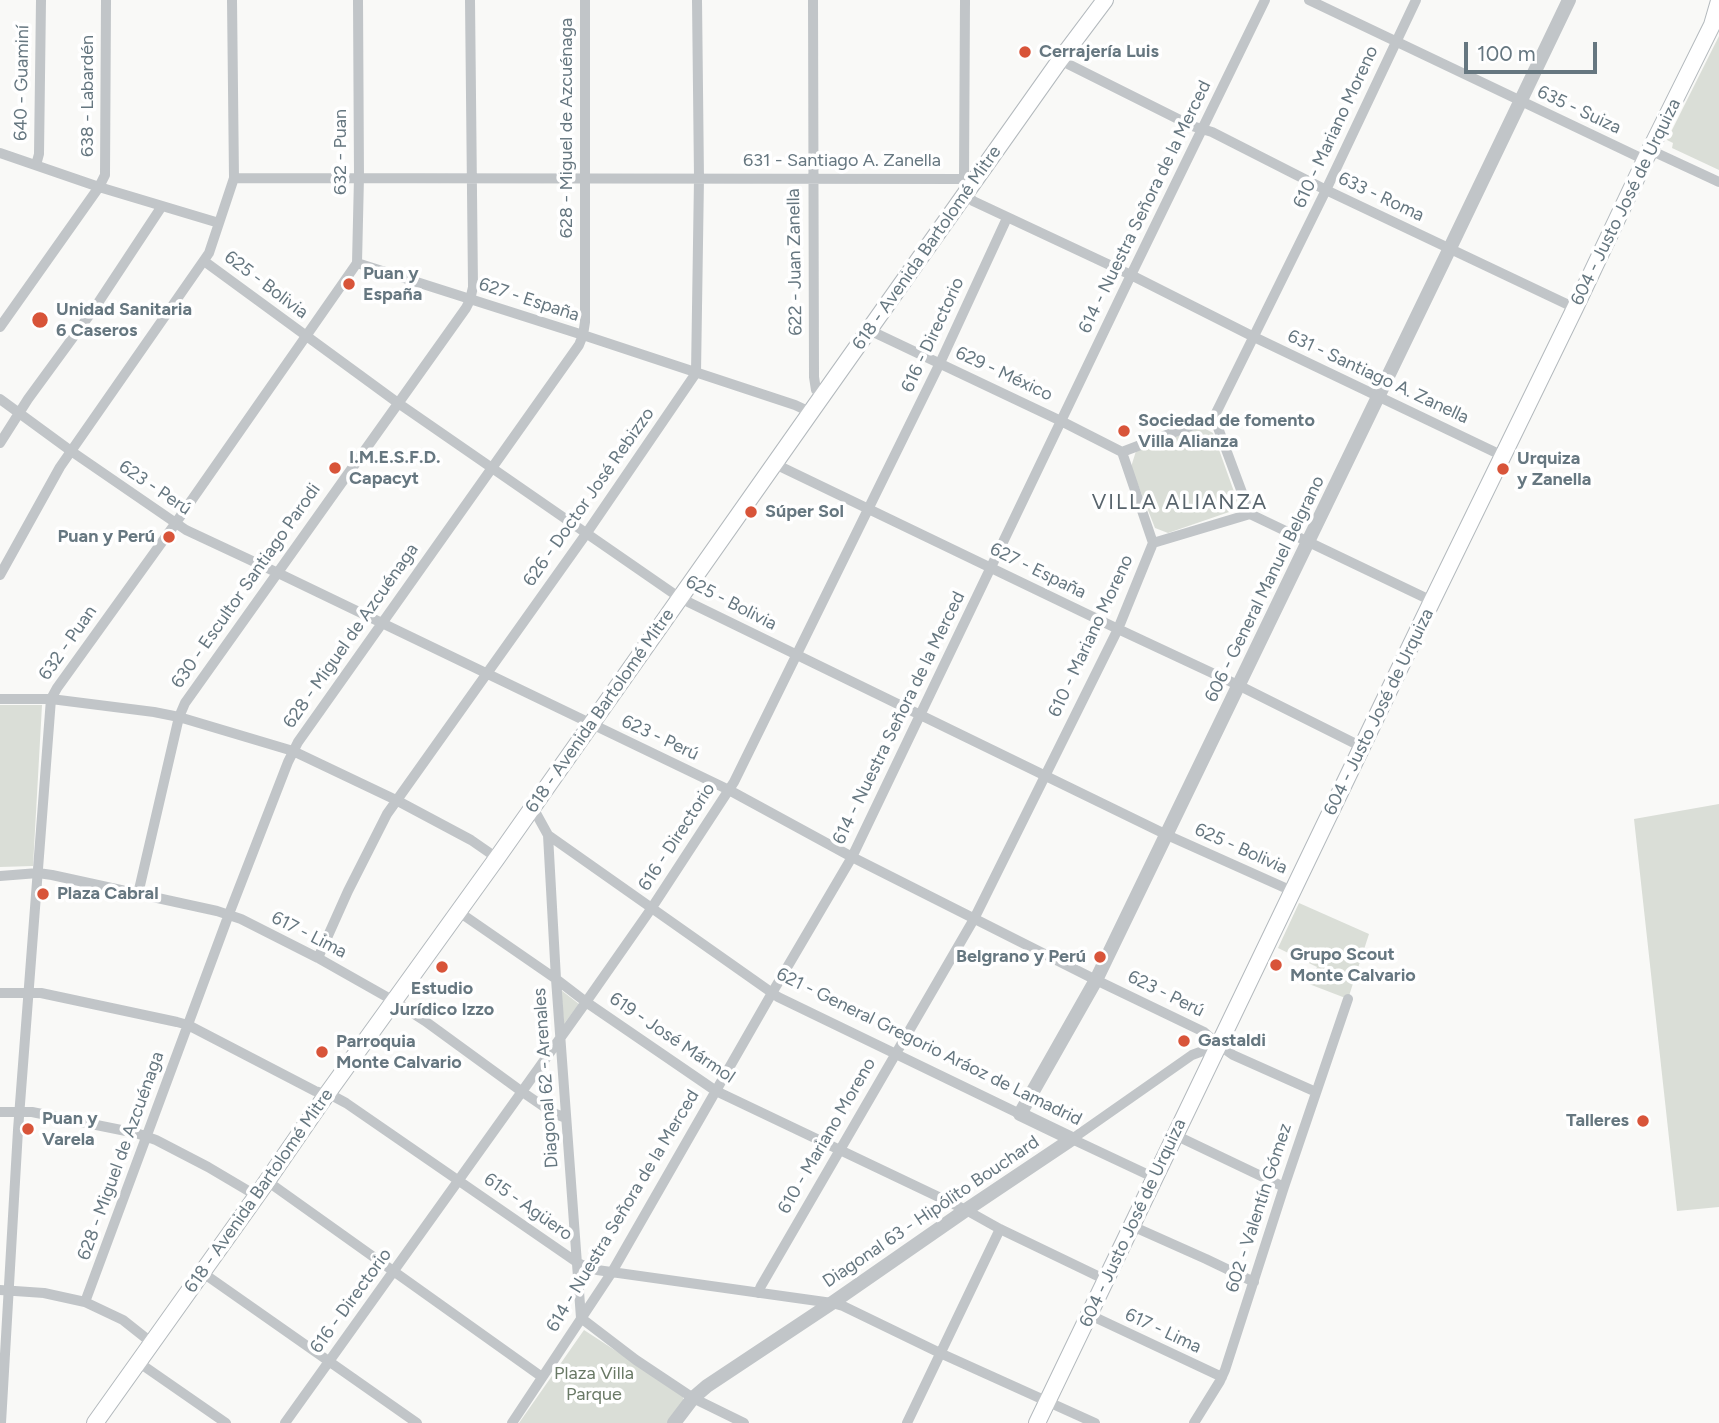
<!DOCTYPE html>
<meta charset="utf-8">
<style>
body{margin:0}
#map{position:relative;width:1719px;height:1423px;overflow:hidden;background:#f9f9f7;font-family:Figtree,sans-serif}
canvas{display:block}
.scale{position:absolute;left:1464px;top:42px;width:133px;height:32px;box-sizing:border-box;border:4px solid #667780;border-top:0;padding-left:9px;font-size:21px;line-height:24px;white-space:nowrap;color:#667780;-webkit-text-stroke:5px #fff;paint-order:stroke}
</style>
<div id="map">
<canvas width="1719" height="1423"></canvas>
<div class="scale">100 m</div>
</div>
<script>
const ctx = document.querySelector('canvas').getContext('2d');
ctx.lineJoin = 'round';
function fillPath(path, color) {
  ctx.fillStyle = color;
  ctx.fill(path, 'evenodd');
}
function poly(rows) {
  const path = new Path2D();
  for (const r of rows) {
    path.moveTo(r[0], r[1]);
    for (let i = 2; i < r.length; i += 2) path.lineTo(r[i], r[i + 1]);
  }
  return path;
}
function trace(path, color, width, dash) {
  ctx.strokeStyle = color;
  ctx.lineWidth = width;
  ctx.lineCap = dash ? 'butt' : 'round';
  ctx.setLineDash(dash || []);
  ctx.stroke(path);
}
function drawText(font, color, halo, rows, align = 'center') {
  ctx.font = font + ' Figtree,sans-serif';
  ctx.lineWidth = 7;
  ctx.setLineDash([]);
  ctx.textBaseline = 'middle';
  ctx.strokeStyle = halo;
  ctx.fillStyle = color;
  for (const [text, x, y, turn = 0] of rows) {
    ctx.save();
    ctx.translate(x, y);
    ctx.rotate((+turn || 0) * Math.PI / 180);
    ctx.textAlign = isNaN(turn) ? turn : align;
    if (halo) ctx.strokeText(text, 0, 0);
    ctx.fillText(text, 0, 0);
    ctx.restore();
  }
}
const green = poly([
 [1719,36,1719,170,1672,148,1673,143,1667,140],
 [1202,427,1213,433,1237,500,1232,511,1168,533,1155,528,1131,467,1136,451],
 [0,705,42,705,33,866,0,867],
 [1719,804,1719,1207,1677,1211,1634,819],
 [1299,903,1369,934,1348,999,1309,984,1317,967,1278,948],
 [561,990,579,1004,564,1024],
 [584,1330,682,1394,684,1401,667,1423,519,1423]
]);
const minor = poly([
 [813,0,814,377,816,390,822,395],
 [965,0,964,179,966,193,973,201,1131,275,1254,337,1503,456],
 [1309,0,1645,160],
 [1060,60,1192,126,1212,132,1326,190,1575,308],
 [1650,150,1719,182],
 [0,153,99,187,219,223],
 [36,165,39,154,41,0],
 [234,178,964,179],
 [204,261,398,403,680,598,1167,835,1292,891],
 [357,263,583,335,795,405,810,412],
 [0,327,99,187,105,175,106,0],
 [869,330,1061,421,1122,452,1153,543],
 [0,399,71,451,186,530,278,573,729,790,852,857,1096,980,1204,1032,1219,1045,1233,1055,1316,1092],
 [0,443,28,399,96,306,162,206],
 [1122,452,1214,417],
 [775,464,1118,629,1240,686,1362,747],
 [1250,514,1214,417,1326,190,1416,0],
 [1250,514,1432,601],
 [1153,543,1250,514],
 [0,575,60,467,209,253,234,178,232,0],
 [0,699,51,699,154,712,179,717,293,751,396,800,471,840,497,858],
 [532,806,548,835,778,997,1020,1114],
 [548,835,556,979,581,1318,636,1360,693,1398,744,1423],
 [0,876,38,873,52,875,217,911,241,919,318,958,394,1001,425,1021,521,1091,553,1113,566,1118],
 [138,894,179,717,185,703,466,308,470,300,473,287,470,0],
 [459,912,556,979,586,1002,716,1091,966,1210,1000,1229,1106,1280],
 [318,958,348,891,387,814,586,534,696,373,699,178,697,0],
 [0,993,41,993,177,1022,188,1025,315,1091,333,1096,346,1103,578,1263,587,1267,597,1270,832,1303,843,1306,940,1353,1095,1423],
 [0,1112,32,1112,136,1133,156,1140,208,1167,257,1196],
 [1175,1135,1284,1187],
 [1155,1178,1072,1139,1192,1055,1219,1045],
 [267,1181,542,1377],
 [1132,1226,1206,1259,1254,1282],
 [203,1273,417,1423],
 [0,1290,44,1293,85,1302,123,1320,152,1343],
 [758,1293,761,1286,974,919,1118,629,1153,543],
 [85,1302,229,914,288,762,298,742,579,345,583,335,585,322,585,0],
 [1090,1315,1222,1377],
 [138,1362,226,1423],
 [1,1423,18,1130,51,699,57,688,175,524,357,263,359,177,358,0],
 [285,1423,586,1002,651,909,734,782,940,363,1007,218],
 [512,1423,612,1272,772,993,852,857,1131,275,1265,0],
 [907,1423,1000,1229],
 [1194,1423,1220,1381,1225,1370,1284,1187,1348,999]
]);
const tertiary = poly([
 [1072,1139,1020,1114,1096,980,1450,248,1569,0],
 [674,1423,693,1398,707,1386,832,1303,966,1210,1072,1139]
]);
const secondary = poly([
 [95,1423,263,1187,327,1094,497,858,813,409,1060,60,1105,0],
 [1037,1423,1432,601,1575,308,1645,160,1712,25,1719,1]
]);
const markers = [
 [1025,52,7,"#d85439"],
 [349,284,7,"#d85439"],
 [40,320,9,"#d85439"],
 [1124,431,7,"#d85439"],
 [335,468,7,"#d85439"],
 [1503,469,7,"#d85439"],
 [751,512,7,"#d85439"],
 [169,537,7,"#d85439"],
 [43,894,7,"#d85439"],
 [1100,957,7,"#d85439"],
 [1276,965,7,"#d85439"],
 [442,967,7,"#d85439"],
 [1184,1041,7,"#d85439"],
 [322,1052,7,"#d85439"],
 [1643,1121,7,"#d85439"],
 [28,1129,7,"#d85439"]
];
const poiNames = [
 ["Cerrajería Luis",1039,52],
 ["Puan y",363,274],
 ["España",363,295],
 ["Unidad Sanitaria",56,310],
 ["6 Caseros",56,331],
 ["Sociedad de fomento",1138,421],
 ["Villa Alianza",1138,442],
 ["I.M.E.S.F.D.",349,458],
 ["Capacyt",349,479],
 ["Urquiza",1517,459],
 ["y Zanella",1517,480],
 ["Súper Sol",765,512],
 ["Puan y Perú",155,537,"right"],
 ["Plaza Cabral",57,894],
 ["Grupo Scout",1290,955],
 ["Monte Calvario",1290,976],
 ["Belgrano y Perú",1086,957,"right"],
 ["Estudio",442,989,"center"],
 ["Jurídico Izzo",442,1010,"center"],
 ["Gastaldi",1198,1041],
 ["Parroquia",336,1042],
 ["Monte Calvario",336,1063],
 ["Puan y",42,1119],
 ["Varela",42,1140],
 ["Talleres",1629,1121,"right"]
];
const streetNames = [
 ["640 - Guaminí",22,83,-89],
 ["638 - Labardén",88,96,-90],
 ["635 - Suiza",1579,110,25],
 ["610 - Mariano Moreno",1336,127,-65],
 ["628 - Miguel de Azcuénaga",567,128,-90],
 ["632 - Puan",341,152,-90],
 ["631 - Santiago A. Zanella",842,161],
 ["633 - Roma",1381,197,25],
 ["604 - Justo José de Urquiza",1626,202,-64],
 ["614 - Nuestra Señora de la Merced",1145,207,-64],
 ["618 - Avenida Bartolomé Mitre",927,248,-55],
 ["622 - Juan Zanella",795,262,-91],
 ["625 - Bolivia",266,285,37],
 ["627 - España",529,300,18],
 ["616 - Directorio",933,335,-65],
 ["629 - México",1004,374,25],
 ["631 - Santiago A. Zanella",1378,377,25],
 ["623 - Perú",155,488,34],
 ["626 - Doctor José Rebizzo",589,497,-55],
 ["627 - España",1038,571,26],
 ["630 - Escultor Santiago Parodi",246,586,-55],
 ["606 - General Manuel Belgrano",1265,589,-64],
 ["625 - Bolivia",731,603,27],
 ["628 - Miguel de Azcuénaga",351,636,-55],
 ["610 - Mariano Moreno",1091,636,-65],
 ["632 - Puan",68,643,-55],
 ["618 - Avenida Bartolomé Mitre",600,711,-55],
 ["604 - Justo José de Urquiza",1379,712,-64],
 ["614 - Nuestra Señora de la Merced",899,718,-64],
 ["623 - Perú",660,738,25],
 ["616 - Directorio",677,837,-57],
 ["625 - Bolivia",1241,849,24],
 ["617 - Lima",309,935,27],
 ["623 - Perú",1166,994,26],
 ["619 - José Mármol",672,1038,34],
 ["621 - General Gregorio Aráoz de Lamadrid",929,1047,26],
 ["Diagonal 62 - Arenales",546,1078,-94],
 ["610 - Mariano Moreno",827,1136,-60],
 ["628 - Miguel de Azcuénaga",121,1156,-70],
 ["618 - Avenida Bartolomé Mitre",259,1191,-55],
 ["615 - Agüero",528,1207,35],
 ["602 - Valentín Gómez",1259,1208,-72],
 ["614 - Nuestra Señora de la Merced",623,1211,-59],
 ["Diagonal 63 - Hipólito Bouchard",931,1212,-34],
 ["604 - Justo José de Urquiza",1133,1223,-65],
 ["616 - Directorio",351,1301,-54],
 ["617 - Lima",1163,1331,25]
];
const parkNames = [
 ["Plaza Villa",594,1374],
 ["Parque",594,1395]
];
const quarterNames = [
 ["VILLA ALIANZA",1180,503]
];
fillPath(green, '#daded7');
trace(secondary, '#b3b9bd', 18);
trace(minor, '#c1c5c8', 10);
trace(tertiary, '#c1c5c8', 14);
trace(secondary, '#fff', 16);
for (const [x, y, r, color] of markers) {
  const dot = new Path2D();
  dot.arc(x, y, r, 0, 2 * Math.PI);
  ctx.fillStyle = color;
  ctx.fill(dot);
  trace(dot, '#fff', 2.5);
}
drawText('bold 18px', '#667780', '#fff', poiNames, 'left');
drawText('18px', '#667780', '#fff', streetNames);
drawText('18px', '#697965', '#fff', parkNames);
ctx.letterSpacing = '2px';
drawText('21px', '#58646c', '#fff', quarterNames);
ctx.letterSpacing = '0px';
</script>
